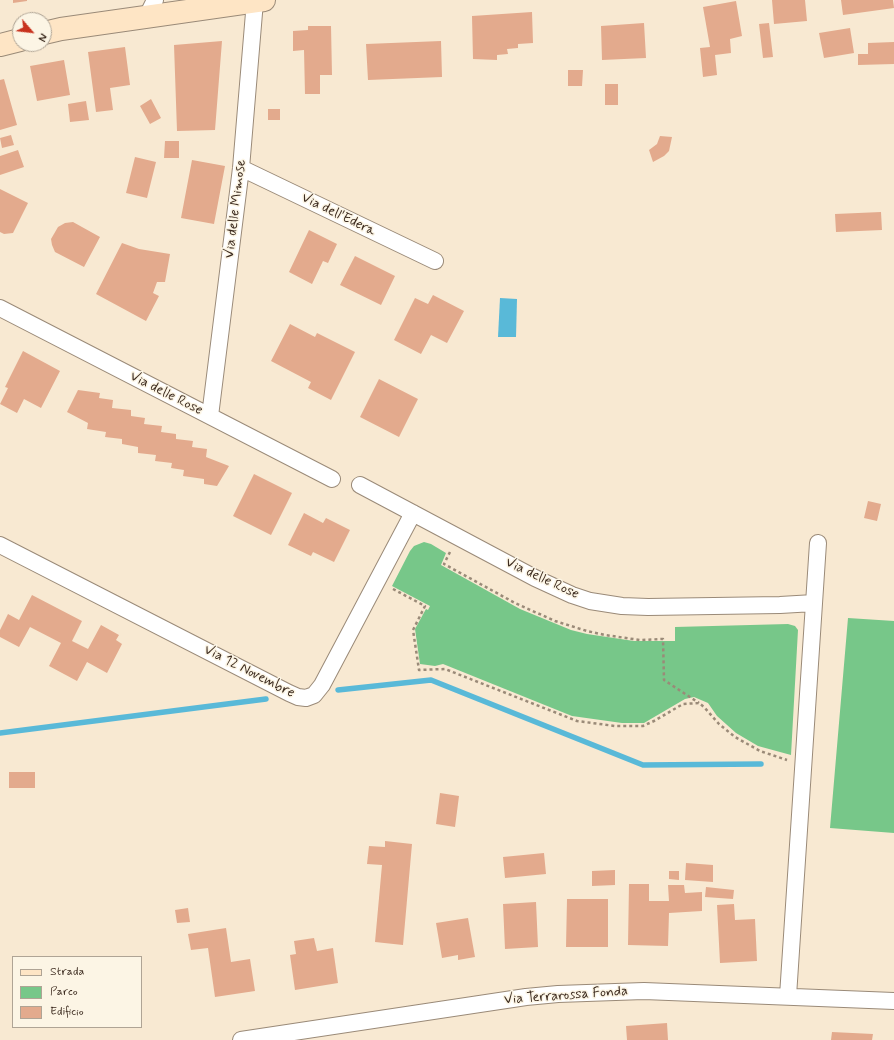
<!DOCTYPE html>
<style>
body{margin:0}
#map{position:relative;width:894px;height:1040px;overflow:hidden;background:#f8e9d2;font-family:Mynerve,sans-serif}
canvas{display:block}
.legend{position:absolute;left:12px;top:956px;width:130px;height:72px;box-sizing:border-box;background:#fcf5e5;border:1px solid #afa495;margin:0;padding:5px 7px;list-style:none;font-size:12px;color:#3b2a1e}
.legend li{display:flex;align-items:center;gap:8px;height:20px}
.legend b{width:20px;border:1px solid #afa495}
.north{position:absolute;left:12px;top:12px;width:40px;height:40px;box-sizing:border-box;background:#fcf5e5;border:1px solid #afa495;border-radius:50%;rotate:118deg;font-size:11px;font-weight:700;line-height:16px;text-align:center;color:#3b2a1e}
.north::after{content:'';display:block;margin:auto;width:14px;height:18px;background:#c8321e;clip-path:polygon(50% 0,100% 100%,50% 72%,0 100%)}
</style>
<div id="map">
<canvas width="894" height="1040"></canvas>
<ul class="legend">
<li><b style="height:5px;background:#fee5c5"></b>Strada</li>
<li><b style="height:11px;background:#77c789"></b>Parco</li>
<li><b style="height:11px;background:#e3aa8d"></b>Edificio</li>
</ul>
<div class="north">N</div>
</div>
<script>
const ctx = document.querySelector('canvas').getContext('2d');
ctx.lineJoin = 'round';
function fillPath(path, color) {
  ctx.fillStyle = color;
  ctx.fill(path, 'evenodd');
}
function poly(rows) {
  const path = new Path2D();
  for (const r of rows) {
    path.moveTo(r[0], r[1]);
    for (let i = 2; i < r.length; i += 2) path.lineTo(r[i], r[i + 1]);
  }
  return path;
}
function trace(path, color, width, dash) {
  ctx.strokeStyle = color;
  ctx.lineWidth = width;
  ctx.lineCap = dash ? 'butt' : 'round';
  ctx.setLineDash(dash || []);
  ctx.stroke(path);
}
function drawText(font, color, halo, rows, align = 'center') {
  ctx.font = font + ' Mynerve,sans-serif';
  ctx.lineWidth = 3;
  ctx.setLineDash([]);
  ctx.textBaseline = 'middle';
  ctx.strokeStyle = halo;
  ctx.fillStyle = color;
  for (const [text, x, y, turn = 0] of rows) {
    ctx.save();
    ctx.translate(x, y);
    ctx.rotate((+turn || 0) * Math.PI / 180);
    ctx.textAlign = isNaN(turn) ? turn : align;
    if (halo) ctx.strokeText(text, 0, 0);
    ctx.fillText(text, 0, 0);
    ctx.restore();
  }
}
const green = poly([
 [424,542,431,544,446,553,441,565,520,609,571,630,587,634,634,641,675,641,675,627,788,624,795,626,798,630,791,755,758,746,736,733,717,716,708,703,694,697,685,699,644,723,622,723,572,716,443,664,435,666,420,664,415,629,426,609,428,610,430,606,392,586,410,551,414,546],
 [848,618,894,621,894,833,830,828]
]);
const water = poly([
 [500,298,517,299,516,337,498,337]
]);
const stream = poly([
 [338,690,431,680,643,765,761,764],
 [0,733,266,699]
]);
const building = poly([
 [13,0,27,0,27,1,13,3],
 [772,0,805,0,807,21,774,24],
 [841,0,893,0,894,8,843,15],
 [736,1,742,36,730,39,731,53,715,55,717,75,703,77,700,48,710,47,703,7],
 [532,12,533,43,518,44,518,48,507,49,508,54,497,55,497,60,473,59,472,16],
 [644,23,646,58,602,60,601,26],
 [769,23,773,57,763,58,759,24],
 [308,26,331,26,332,75,320,75,320,94,305,94,304,50,293,51,293,31,308,30],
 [850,28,854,53,824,58,819,33],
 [222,41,215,130,177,131,174,45],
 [441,41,442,77,368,80,366,44],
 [894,42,894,64,858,65,858,54,868,54,868,43],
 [125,47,130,85,110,88,113,110,96,112,88,52],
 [64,60,70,95,37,101,30,66],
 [568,70,583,70,582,86,568,86],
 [4,79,17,125,0,130,0,80],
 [605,84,618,84,618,105,605,105],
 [151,99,161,118,150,124,140,106],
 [86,101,89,120,70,122,68,104],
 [268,109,280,109,280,120,268,120],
 [11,135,14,145,2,148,0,138],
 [660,136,672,137,669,151,664,156,653,162,649,150,657,144],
 [165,141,179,141,179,158,164,158],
 [18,150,24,167,0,175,0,156],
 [135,157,156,162,147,198,126,193],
 [192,160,225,166,214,224,181,218],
 [0,189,28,203,13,233,4,234,0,232],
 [881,212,882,230,836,232,835,214],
 [73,222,100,237,84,267,55,252,52,245,51,239,58,227,65,223],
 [309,230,337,244,328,263,323,261,312,284,289,272],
 [122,243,139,249,170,254,165,282,157,282,153,293,159,296,146,321,96,294],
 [355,256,395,276,381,305,340,285],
 [433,295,464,311,447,343,431,335,421,354,394,340,415,298,428,304],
 [290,324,315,337,317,333,355,352,331,400,308,388,311,382,271,361],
 [23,351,60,371,41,408,24,399,17,413,0,404,8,388,5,387],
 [379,379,418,399,399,437,360,417],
 [78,390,100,393,99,398,113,400,112,408,131,410,131,416,145,418,144,424,162,426,161,432,176,434,176,439,193,441,192,447,207,449,206,457,229,466,217,486,204,484,204,479,183,476,184,470,171,468,172,463,155,461,156,455,138,453,138,447,122,444,122,439,105,437,106,432,87,429,88,423,67,412],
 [254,474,292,493,271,535,233,516],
 [868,501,881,504,877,521,864,518],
 [304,513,323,523,326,518,350,530,334,562,313,552,311,556,288,545],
 [32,595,82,621,72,641,88,649,101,625,119,635,116,640,122,644,107,673,87,662,77,681,49,666,61,643,30,627,19,647,0,637,0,630,8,614,19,620],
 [9,772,35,772,35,788,9,788],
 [440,793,459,796,455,827,436,824],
 [385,841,412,844,403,945,375,942,382,865,367,864,369,846,385,847],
 [544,853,546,874,505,878,503,857],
 [686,863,713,865,713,882,685,880],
 [615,870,615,885,592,886,592,871],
 [669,871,679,871,679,880,669,879],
 [629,884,649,884,649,901,669,901,668,885,684,885,685,893,702,892,702,911,669,913,668,946,628,945],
 [706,887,734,890,733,899,705,897],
 [567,899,608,899,608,947,566,947],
 [536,902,538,947,505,949,503,904],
 [734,904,735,920,755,919,757,961,720,963,717,905],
 [188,908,190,922,177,923,175,910],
 [468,918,475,957,458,960,458,955,442,958,436,923],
 [226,928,231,962,250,959,255,991,215,997,208,948,191,950,188,934],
 [314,938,317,951,333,948,338,983,295,990,290,955,296,954,294,941],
 [667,1023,668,1040,627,1040,626,1026],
 [832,1032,873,1034,872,1040,831,1040]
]);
const path = poly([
 [450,552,444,564,515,603,555,621,587,631,605,635,640,640,663,639,664,680,699,703],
 [393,589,425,606,413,630,419,670,445,669,577,721,615,726,643,726,654,721,683,704,699,703,704,707,719,724,735,737,760,751,787,760]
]);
const minor = poly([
 [147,16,155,0],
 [241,168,435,261],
 [0,308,332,479],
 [210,416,241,168,255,1],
 [360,485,535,578,572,595,590,601,622,606,648,607,780,605,814,603],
 [0,545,289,693,298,697,306,698,314,695,322,685,413,513],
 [788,996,818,543],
 [241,1040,526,997,558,994,644,991,894,1001]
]);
const secondary = poly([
 [44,33,61,29,264,0],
 [0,45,20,40]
]);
const streetNames = [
 ["Via delle Mimose",236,209,-83],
 ["Via dell'Edera",338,215,26],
 ["Via delle Rose",166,394,27],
 ["Via delle Rose",542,579,25],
 ["Via 12 Novembre",249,672,27],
 ["Via Terrarossa Fonda",566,996,-4]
];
fillPath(green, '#77c789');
fillPath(water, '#59b9d8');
trace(stream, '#59b9d8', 5.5);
fillPath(building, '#e3aa8d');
trace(minor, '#9a8a78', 18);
trace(secondary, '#9a8a78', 24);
trace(path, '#9a8a78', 2.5, [3, 3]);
trace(minor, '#fff', 16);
trace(secondary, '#fee5c5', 22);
drawText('14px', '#3b2a1e', '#fcf5e5', streetNames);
</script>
